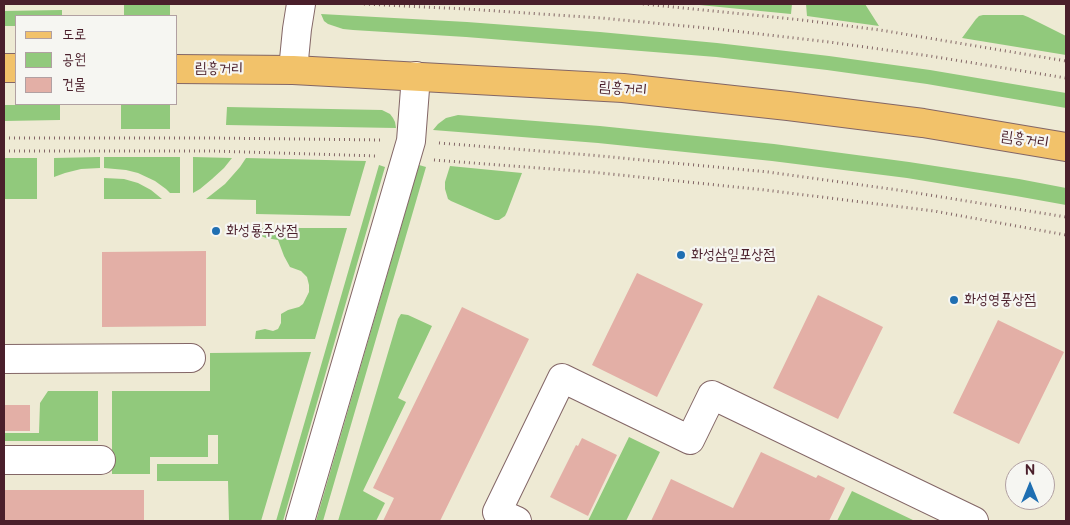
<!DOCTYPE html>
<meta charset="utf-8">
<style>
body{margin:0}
#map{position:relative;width:1070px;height:525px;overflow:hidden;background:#eeead4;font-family:"Balsamiq Sans","Poor Story",sans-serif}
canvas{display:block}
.frame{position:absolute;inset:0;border:5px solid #4a1f2b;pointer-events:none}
.legend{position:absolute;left:15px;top:15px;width:162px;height:90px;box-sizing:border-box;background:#f6f6f2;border:1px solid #b1a0a2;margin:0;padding:6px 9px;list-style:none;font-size:15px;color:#4a1f2b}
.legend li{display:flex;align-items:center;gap:10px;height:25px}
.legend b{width:25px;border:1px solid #b1a0a2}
.north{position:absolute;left:1005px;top:460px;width:50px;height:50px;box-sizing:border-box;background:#f6f6f2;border:1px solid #b1a0a2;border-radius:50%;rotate:0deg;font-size:14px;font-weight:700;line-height:20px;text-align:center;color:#4a1f2b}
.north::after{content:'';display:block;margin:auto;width:18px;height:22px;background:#1f6fb2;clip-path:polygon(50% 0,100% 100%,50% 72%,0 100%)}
</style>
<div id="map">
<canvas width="1070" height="525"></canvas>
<div class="frame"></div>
<ul class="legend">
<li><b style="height:6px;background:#f2c26a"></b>도로</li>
<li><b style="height:14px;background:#91c97c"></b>공원</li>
<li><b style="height:14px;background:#e3afa6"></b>건물</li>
</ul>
<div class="north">N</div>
</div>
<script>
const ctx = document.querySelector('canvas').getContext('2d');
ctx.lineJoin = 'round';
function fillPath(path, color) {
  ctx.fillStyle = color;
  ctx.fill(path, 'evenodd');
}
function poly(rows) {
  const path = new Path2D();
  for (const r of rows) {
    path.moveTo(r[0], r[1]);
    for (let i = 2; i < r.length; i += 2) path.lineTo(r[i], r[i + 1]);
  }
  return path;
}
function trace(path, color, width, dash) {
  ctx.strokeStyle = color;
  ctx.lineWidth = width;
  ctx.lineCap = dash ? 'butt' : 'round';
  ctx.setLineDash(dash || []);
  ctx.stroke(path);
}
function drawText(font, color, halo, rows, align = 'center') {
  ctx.font = font + ' "Balsamiq Sans","Poor Story",sans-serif';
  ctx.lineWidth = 4.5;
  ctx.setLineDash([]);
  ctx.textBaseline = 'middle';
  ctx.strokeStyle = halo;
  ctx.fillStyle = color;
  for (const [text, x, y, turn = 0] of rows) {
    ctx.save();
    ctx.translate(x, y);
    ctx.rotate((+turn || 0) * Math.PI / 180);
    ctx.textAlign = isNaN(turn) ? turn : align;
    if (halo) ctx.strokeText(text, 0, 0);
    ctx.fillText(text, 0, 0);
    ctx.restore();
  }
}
const green = poly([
 [170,4,170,16,124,16,124,5],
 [689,4,792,4,791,14],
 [806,4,865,4,879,26,807,16],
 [62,10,62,16,16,16,16,26,4,26,4,11],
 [321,14,467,22,600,32,717,43,829,56,930,70,1066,93,1066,108,927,84,827,70,716,57,466,37,353,30,343,29,328,24,324,21],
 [983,15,1023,15,1028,17,1066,36,1066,55,962,38,976,19,979,16],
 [4,105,60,105,60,120,4,121],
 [121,105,170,105,170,129,121,129],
 [227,107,382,110,390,114,393,118,395,122,396,128,226,125],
 [458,115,600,126,774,144,909,162,1019,179,1066,188,1066,205,1016,196,907,178,772,161,598,143,433,130,438,124,446,118],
 [100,157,100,168,81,169,65,173,54,177,54,158],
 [104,157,180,157,180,193,170,193,166,189,155,181,138,173,126,170,104,168],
 [193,157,232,158,224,168,212,179,200,189,193,193],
 [4,158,37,158,37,199,4,199],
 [246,158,366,161,350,216,256,214,256,200,206,199,225,184,240,167],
 [379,165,385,167,283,521,276,521],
 [419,165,426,167,323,521,316,521],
 [450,166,522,173,507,212,505,216,499,220,495,220,451,201,448,199,445,189,445,182],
 [104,178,124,179,138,183,151,190,162,199,104,199],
 [256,228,347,228,315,339,255,339,256,331,265,329,273,331,278,329,281,323,281,314,288,310,299,307,303,304,309,292,309,285,307,277,301,271,290,267,284,256,278,240,266,238,256,234],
 [401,314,408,315,432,326,398,398,406,402,363,491,385,503,376,521,338,521,398,319],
 [311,352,261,521,229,521,228,481,157,481,157,464,218,464,218,435,208,435,208,457,150,457,150,474,112,474,112,391,210,391,210,353],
 [48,391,98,391,98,441,4,441,4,433,39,433,40,403],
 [629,437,660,452,626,521,588,521],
 [852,491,915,521,837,521]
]);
const building = poly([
 [206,251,206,326,102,327,102,252],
 [637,273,703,304,657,397,592,365],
 [818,295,883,327,838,419,773,388],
 [462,307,529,339,440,521,383,521,394,498,373,488],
 [998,320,1064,352,1019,444,953,413],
 [4,405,30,405,30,431,4,431],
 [582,438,617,455,588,516,550,497,576,445,578,446],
 [761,452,816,478,818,475,845,488,829,521,651,521,671,479,733,508],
 [4,490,144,490,144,521,4,521]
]);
const path = poly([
 [364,4,467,9,601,18,717,29,829,42,930,56,1066,78],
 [643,4,802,20,880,30,1066,61],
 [4,138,211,138,383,140],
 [439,143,590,155,768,172,898,190,1066,217],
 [4,151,212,151,378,156],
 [434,160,591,172,765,190,934,211,1066,235]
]);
const street = poly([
 [293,70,297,29,301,4],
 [4,359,191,358],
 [4,460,101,460],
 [300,521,411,141,416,76],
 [517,521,497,512,562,378,690,440,712,395,974,521]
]);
const primary = poly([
 [4,68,16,68],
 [176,69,293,70,623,88,788,106,923,123,1066,147]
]);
const markers = [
 [216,231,5,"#1f6fb2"],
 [681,255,5,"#1f6fb2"],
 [954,300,5,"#1f6fb2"]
];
const streetNames = [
 ["림흥거리",219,69,1],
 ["림흥거리",623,89,5],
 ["림흥거리",1025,140,9]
];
const poiNames = [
 ["화성룡주상점",226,231],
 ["화성삼일포상점",691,255],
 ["화성영풍상점",964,300]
];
fillPath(green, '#91c97c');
fillPath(building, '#e3afa6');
trace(street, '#836666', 30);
trace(primary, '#836666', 30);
trace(path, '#836666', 3, [1, 4]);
trace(street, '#fff', 28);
trace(primary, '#f2c26a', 28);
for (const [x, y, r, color] of markers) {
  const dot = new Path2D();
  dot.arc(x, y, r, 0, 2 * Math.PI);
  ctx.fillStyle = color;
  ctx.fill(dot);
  trace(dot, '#f6f6f2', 2);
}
drawText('15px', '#4a1f2b', '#f6f6f2', streetNames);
drawText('15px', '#4a1f2b', '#f6f6f2', poiNames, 'left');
</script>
